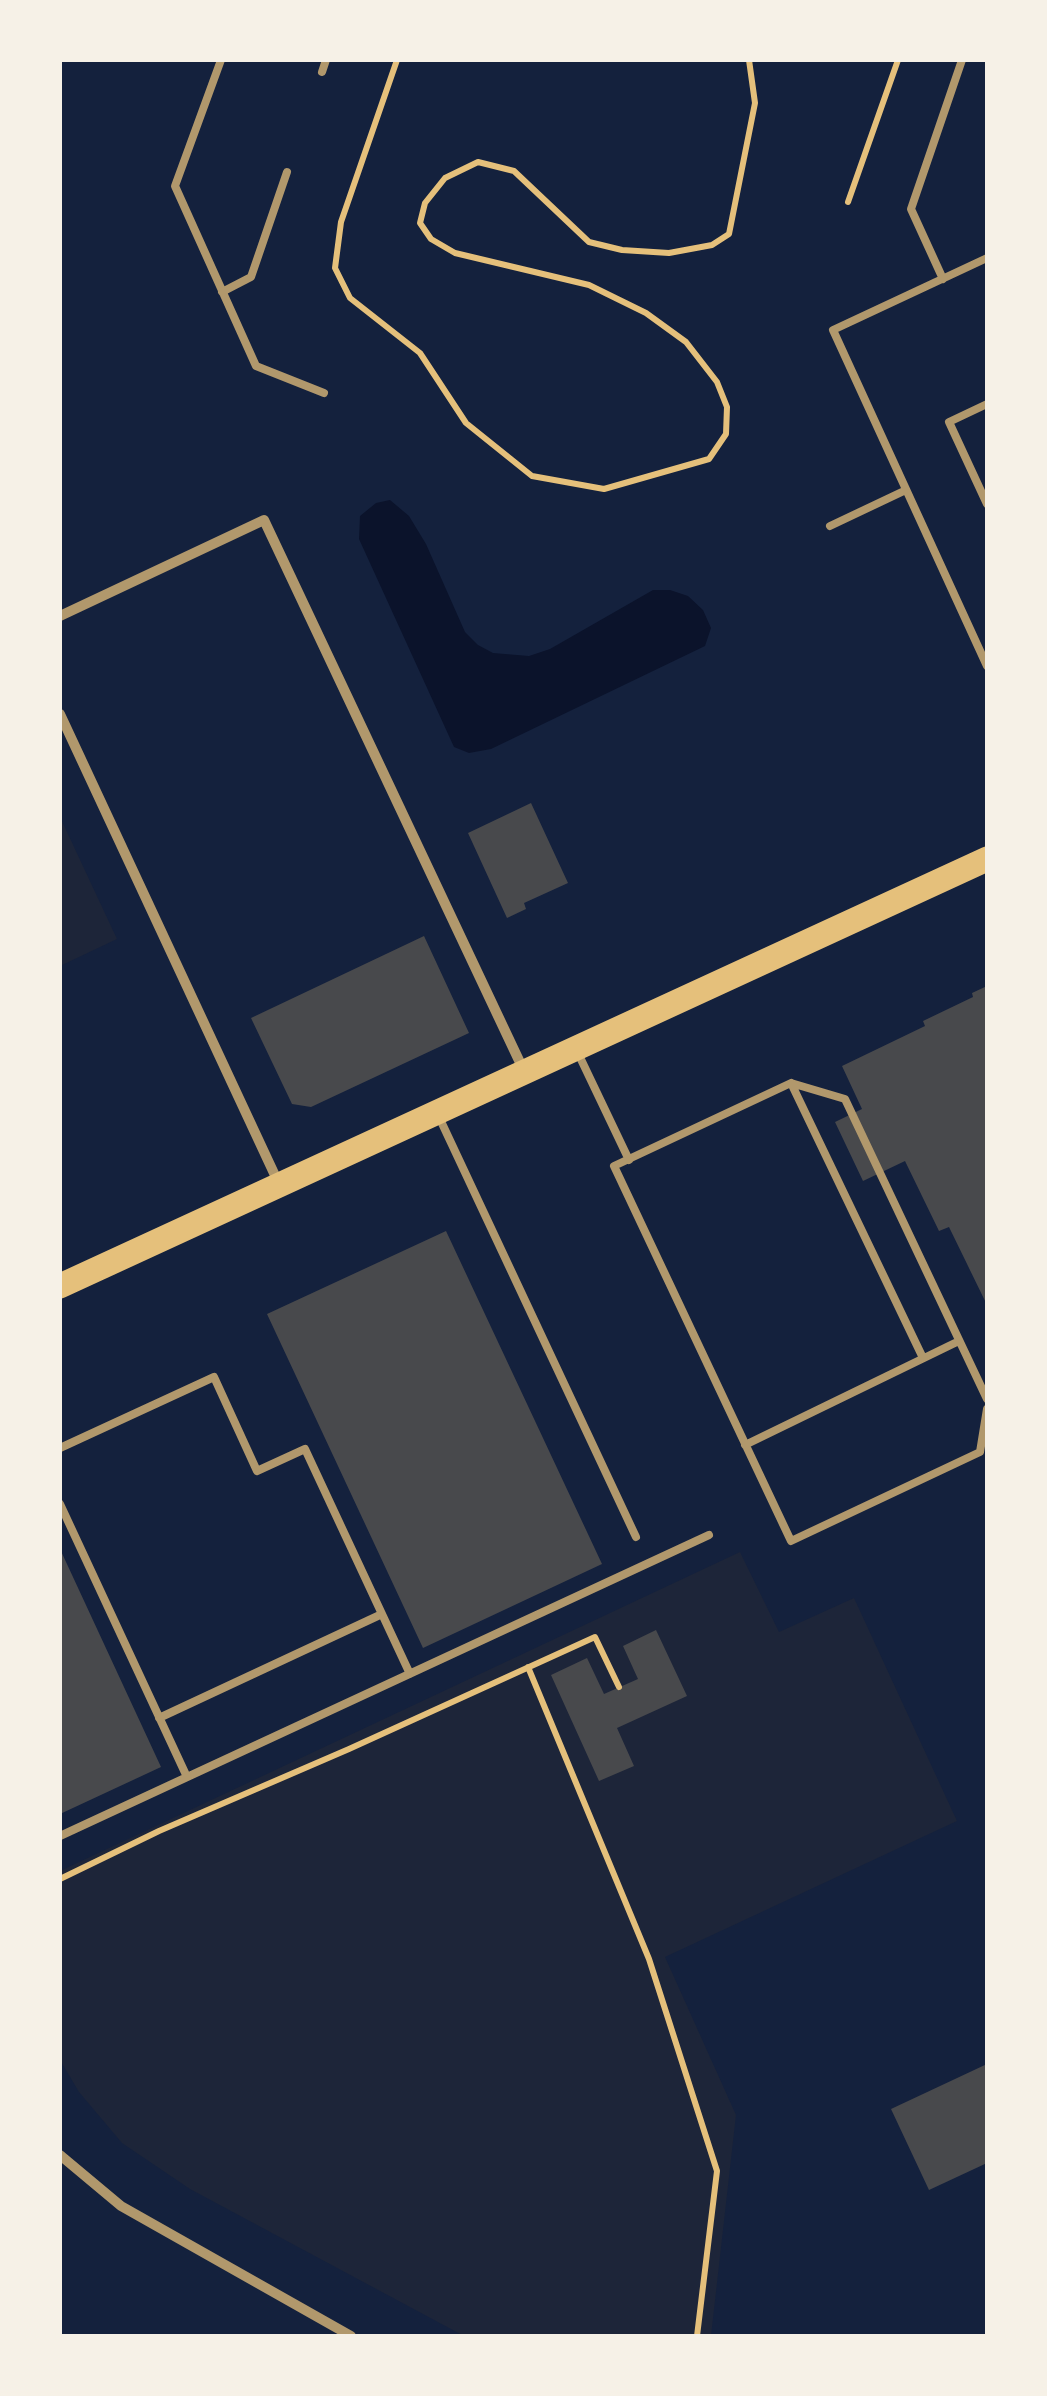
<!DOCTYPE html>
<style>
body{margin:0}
#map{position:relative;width:1047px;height:2396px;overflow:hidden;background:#14213d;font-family:Karla,sans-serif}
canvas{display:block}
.frame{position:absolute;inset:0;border:62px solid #f6f1e7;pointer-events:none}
</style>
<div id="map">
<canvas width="1047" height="2396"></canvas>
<div class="frame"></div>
</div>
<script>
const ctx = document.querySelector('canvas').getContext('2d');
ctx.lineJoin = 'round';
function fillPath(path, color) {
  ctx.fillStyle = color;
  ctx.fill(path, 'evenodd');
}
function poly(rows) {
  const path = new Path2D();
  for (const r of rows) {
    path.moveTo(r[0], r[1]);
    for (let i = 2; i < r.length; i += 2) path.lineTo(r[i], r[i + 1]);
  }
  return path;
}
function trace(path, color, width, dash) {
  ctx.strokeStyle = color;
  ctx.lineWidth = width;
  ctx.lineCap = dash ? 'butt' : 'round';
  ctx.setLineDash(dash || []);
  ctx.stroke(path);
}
const green = poly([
 [60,817,117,939,60,966],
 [740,1552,779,1632,854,1598,957,1821,665,1957,736,2115,711,2336,464,2336,190,2189,122,2143,79,2092,60,2060,60,1871]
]);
const water = poly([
 [390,500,409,516,426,544,465,632,478,645,493,653,529,656,550,649,653,590,670,590,688,596,703,610,711,628,705,646,491,749,469,753,454,747,359,539,360,516,376,503]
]);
const building = poly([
 [531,803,568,883,524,903,526,909,507,918,468,833],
 [424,936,469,1033,311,1107,292,1104,251,1018],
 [987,986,987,1305,949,1227,939,1231,905,1161,863,1181,835,1122,862,1109,842,1066,925,1026,923,1021,973,997,972,993],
 [446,1231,602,1564,423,1648,267,1314],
 [60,1549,161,1767,60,1814],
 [656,1630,687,1696,617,1728,634,1766,599,1781,551,1675,587,1658,604,1694,638,1679,623,1646],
 [987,2064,987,2163,929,2190,891,2109]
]);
const path = poly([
 [397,60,341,222,335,268,350,298,420,353,466,423,532,476,604,489,709,459,726,434,727,407,717,382,686,342,646,313,589,285,455,253,431,239,420,223,425,203,445,178,478,162,514,171,589,242,622,250,669,253,712,245,729,234,755,103,749,60],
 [848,202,898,60],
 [528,1667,649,1959,717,2171,697,2336],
 [60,1879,159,1831,349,1749,595,1637,619,1687]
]);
const service = poly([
 [221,60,175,186,256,366,324,393],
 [322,72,326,60],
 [987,258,833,330,987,666],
 [943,279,911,209,962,60],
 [222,292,251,277,287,172],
 [987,404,949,422,987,504],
 [830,526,906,490],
 [577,1051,629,1160],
 [791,1083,923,1358],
 [439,1117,636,1537],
 [987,1399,845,1099,791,1083,614,1166,791,1541,980,1452,987,1409],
 [745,1445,959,1341],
 [60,1448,214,1377,257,1471,305,1449,410,1674],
 [60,1504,187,1777],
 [159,1718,382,1614],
 [60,1836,709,1535]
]);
const minor = poly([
 [60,616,264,520,524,1071],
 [60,714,279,1184],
 [60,2155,121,2206,351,2336]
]);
const primary = poly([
 [60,1286,987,859]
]);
fillPath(green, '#1d2539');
fillPath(water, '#0b132b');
fillPath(building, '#48494c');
trace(path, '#e5c07b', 6);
trace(service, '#b1986c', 8);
trace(minor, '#b1986c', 10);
trace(primary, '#e5c07b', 25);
</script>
